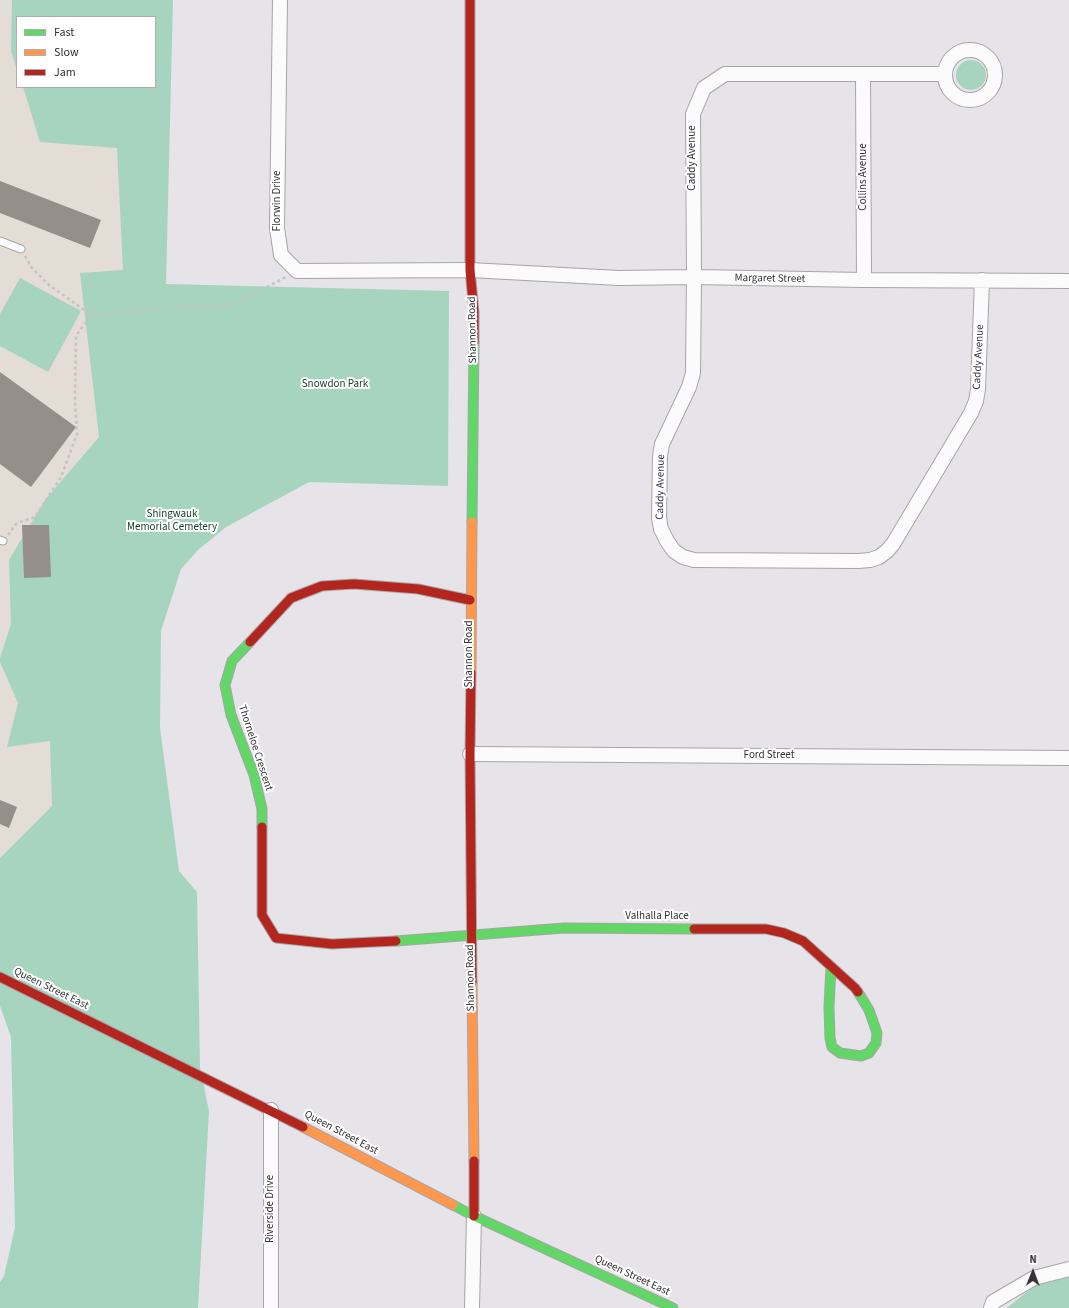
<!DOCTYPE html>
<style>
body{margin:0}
#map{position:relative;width:1069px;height:1308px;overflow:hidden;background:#e6e3e9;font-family:"Source Sans 3",sans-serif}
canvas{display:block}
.legend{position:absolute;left:16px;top:16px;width:140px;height:72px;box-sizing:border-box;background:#fff;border:1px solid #aeadaf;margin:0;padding:5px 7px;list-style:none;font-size:12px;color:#343236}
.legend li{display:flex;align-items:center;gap:8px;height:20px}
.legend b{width:20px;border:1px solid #aeadaf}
.north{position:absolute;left:1013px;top:1252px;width:40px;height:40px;-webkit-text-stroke:3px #fff;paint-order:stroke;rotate:1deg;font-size:11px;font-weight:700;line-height:16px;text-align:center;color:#343236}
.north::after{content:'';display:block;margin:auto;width:14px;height:18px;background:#343236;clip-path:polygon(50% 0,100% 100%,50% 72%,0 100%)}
</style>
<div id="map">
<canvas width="1069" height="1308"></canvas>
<ul class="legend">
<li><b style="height:5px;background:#63d668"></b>Fast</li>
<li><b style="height:5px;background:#ff974d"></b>Slow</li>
<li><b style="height:5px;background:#b3261e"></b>Jam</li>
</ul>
<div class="north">N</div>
</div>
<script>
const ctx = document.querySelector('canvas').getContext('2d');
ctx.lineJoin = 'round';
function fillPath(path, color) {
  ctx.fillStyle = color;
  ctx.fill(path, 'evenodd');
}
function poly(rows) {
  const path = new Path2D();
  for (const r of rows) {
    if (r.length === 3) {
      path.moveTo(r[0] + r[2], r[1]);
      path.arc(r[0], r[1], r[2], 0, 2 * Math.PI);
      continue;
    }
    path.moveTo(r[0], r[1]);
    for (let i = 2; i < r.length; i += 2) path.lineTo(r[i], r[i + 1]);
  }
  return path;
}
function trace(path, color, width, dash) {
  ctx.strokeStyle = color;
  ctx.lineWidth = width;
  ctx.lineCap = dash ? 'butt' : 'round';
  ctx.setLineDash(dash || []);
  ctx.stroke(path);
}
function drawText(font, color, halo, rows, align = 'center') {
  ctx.font = font + ' "Source Sans 3",sans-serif';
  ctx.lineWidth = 4;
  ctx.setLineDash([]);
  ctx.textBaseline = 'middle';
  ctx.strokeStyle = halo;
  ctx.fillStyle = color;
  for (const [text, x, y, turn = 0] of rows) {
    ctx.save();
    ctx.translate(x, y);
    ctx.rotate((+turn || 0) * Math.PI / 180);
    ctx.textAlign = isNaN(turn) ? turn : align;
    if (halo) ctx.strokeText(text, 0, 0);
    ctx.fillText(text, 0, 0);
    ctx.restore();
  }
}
const education = poly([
 [0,0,149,0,17,17,17,87,147,87,143,718,0,962]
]);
const green = poly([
 [12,0,173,0,166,284,449,291,448,486,309,482,226,527,198,550,181,569,161,631,160,728,179,871,197,892,200,1067,209,1111,198,1308,0,1308,0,1282,4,1276,15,1227,11,1037,0,1006,0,858,52,806,50,741,7,747,18,703,0,662,0,658,11,624,9,560,45,500,99,437,80,273,123,270,117,148,40,142,23,87,155,87,155,17,17,17,17,70,11,51],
 [971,75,15],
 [20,278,81,311,48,372,0,346,0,314],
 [1069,1277,1069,1308,1007,1308,1034,1286]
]);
const building = poly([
 [0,181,101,220,90,248,0,213],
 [0,372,76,427,31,487,0,464],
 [22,525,49,525,51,577,24,578],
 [0,800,17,807,9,828,0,824]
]);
const path = poly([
 [25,256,32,268,49,285,91,315,153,309,235,304,286,277],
 [8,535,17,523,35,517,61,477,77,434,75,401,76,336,91,315]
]);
const lane = poly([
 [0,241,21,249],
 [0,540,3,541]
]);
const street = poly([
 [280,0,277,228,281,255,297,271,470,270,619,278,694,277,864,280,1069,281],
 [970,75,25],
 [863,74,864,280],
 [945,74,725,74,704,88,693,114,694,277,693,373,689,387,662,444,660,456,659,518,661,529,667,541,674,551,683,557,694,560,858,561,870,560,879,557,887,551,893,544,971,413,976,401,978,389,982,280],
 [470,754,1069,758],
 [271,1308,271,1110],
 [472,1308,474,1216],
 [991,1308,993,1302,1034,1278,1069,1269]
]);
const fast = poly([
 [472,522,474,342],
 [250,642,232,661,225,685,231,715,254,775,262,809,262,827],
 [396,941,564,928,694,929],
 [831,967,829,1007,830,1038,832,1047,840,1053,861,1056,869,1053,876,1043,877,1033,869,1010,858,992],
 [453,1205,474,1216,673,1308]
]);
const slow = poly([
 [471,673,472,522],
 [472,982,474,1161],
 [303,1127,453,1205]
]);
const jam = poly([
 [470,0,470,270,474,312,474,342],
 [250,642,291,598,322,586,354,584,418,589,470,600],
 [471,673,470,754,472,982],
 [262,827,262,915,276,938,332,944,396,941],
 [694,929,766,929,784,933,803,941,855,988,858,992],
 [0,977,303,1127],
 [474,1161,474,1216]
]);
const streetNames = [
 ["Caddy Avenue",693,158,-90],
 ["Collins Avenue",864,177,-90],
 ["Florwin Drive",278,201,-90],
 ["Margaret Street",770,279,1],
 ["Shannon Road",473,330,-91],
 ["Caddy Avenue",979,357,-87],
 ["Caddy Avenue",661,487,-89],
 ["Shannon Road",470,654,-90],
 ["Thorneloe Crescent",255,748,72],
 ["Ford Street",769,756],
 ["Valhalla Place",657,917],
 ["Shannon Road",471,978,-91],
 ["Queen Street East",51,989,26],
 ["Queen Street East",341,1133,28],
 ["Riverside Drive",271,1209,-90],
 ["Queen Street East",632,1276,25]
];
const parkNames = [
 ["Snowdon Park",335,385],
 ["Shingwauk",172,515],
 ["Memorial Cemetery",172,528]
];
fillPath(education, '#e4ddd5');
fillPath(green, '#a7d4bf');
fillPath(building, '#968f89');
trace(lane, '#a7a5a9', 9);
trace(street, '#a7a5a9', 16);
trace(fast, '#a7a5a9', 11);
trace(slow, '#a7a5a9', 11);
trace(jam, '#a7a5a9', 11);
trace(path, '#c4c4c6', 2.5, [3, 3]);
trace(lane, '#fbfbfc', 7);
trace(street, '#fbfbfc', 14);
trace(fast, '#63d668', 9);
trace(slow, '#ff974d', 9);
trace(jam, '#b3261e', 9);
drawText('11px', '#343236', '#fff', streetNames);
drawText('11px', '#113e2a', '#fff', parkNames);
</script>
